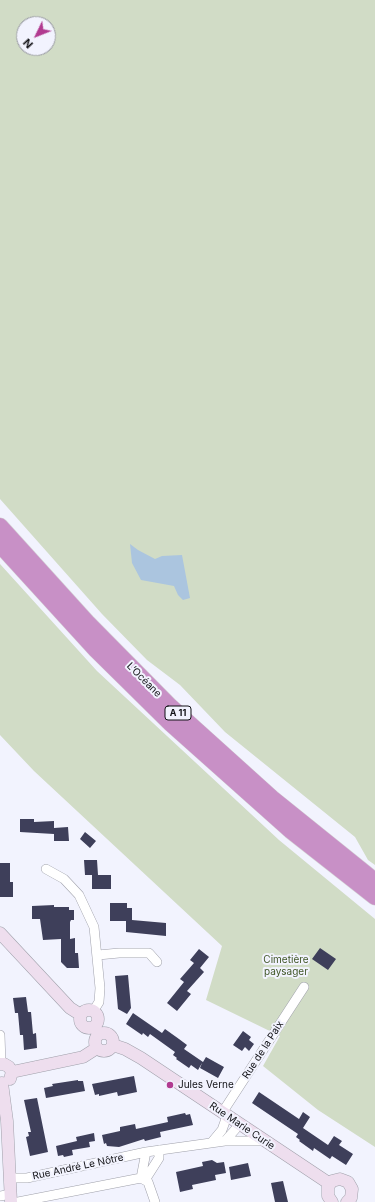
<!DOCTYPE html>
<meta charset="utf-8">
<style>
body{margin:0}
#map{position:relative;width:375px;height:1202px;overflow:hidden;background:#f2f3fe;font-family:Inter,sans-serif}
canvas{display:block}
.north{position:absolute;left:16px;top:16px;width:40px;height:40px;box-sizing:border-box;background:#f2f3fe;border:1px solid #9899a1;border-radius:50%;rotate:227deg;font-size:11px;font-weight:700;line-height:16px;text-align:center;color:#121216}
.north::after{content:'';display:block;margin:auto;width:14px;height:18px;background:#b13a90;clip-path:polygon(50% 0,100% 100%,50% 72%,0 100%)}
</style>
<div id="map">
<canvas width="375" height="1202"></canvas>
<div class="north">N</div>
</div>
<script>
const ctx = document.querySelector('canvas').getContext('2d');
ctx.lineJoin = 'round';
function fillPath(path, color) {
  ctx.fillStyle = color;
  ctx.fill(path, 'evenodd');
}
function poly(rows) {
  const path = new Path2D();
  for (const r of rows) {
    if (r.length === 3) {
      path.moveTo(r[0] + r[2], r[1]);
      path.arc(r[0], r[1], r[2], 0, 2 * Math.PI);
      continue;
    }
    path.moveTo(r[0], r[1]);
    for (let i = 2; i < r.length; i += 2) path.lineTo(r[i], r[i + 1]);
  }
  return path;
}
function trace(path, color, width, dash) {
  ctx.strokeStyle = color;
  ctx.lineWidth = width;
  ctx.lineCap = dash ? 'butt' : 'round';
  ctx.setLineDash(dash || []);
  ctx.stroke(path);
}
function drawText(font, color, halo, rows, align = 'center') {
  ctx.font = font + ' Inter,sans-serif';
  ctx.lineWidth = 4;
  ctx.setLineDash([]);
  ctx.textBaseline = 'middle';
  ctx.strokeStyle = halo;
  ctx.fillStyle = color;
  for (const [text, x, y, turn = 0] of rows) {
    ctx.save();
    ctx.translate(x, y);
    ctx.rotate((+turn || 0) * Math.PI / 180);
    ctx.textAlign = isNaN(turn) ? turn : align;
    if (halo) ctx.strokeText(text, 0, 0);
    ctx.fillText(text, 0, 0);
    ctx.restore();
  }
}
const green = poly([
 [0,0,375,0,375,865,368,860,355,837,225,732,180,685,147,660,102,614,0,499],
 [24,24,48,24,48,48,24,48],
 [0,564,97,671,279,840,375,919,375,1147,318,1110,263,1066,280,1036,206,1000,222,946,34,771,0,735]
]);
const water = poly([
 [130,544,138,550,155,559,162,556,182,555,190,598,183,600,178,595,174,586,141,580,132,563]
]);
const building = poly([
 [20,819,34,819,34,822,54,821,54,828,68,827,69,841,54,841,54,834,20,832],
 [85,832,96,841,90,848,80,839],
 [84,860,97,860,98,875,85,875],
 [0,863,10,863,10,882,13,882,13,897,0,897],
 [92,875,111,875,111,889,92,889],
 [110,903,127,903,127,908,132,908,132,920,166,923,166,936,126,932,126,921,110,921],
 [54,905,54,907,69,907,69,910,74,910,74,920,71,920,70,922,70,939,75,938,75,953,78,953,79,968,67,968,61,962,61,939,43,940,40,919,32,919,32,906],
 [320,948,336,959,328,970,312,959],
 [199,949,209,957,200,968,204,972,187,991,191,994,177,1011,167,1003,184,982,180,979,194,963,190,960],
 [128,975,131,1008,127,1014,118,1009,115,976],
 [26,997,28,1012,31,1012,33,1034,36,1033,37,1048,24,1050,23,1035,20,1035,18,1013,15,1013,13,998],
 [133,1013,162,1033,165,1029,179,1039,187,1045,184,1049,203,1062,206,1057,224,1067,218,1078,200,1068,202,1063,198,1070,191,1065,189,1068,176,1059,177,1058,173,1055,175,1052,150,1034,148,1037,143,1033,142,1035,126,1024],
 [243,1031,251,1037,249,1040,254,1044,249,1051,245,1047,242,1051,233,1045],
 [134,1076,137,1092,118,1096,117,1092,99,1096,99,1094,95,1095,92,1084],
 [78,1080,78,1081,83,1081,85,1091,46,1098,44,1088,53,1086,52,1084],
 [259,1092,299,1119,303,1112,310,1117,303,1128,328,1145,334,1136,342,1141,339,1145,353,1154,346,1165,332,1156,330,1159,314,1148,313,1151,299,1141,300,1140,296,1137,298,1134,252,1103],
 [37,1098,48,1152,30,1156,26,1137,29,1136,28,1132,31,1132,24,1100],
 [185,1113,186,1115,190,1114,193,1125,160,1132,161,1137,145,1141,144,1139,119,1147,107,1146,106,1143,104,1144,102,1135,120,1131,120,1127,135,1124,136,1129,168,1122,167,1117],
 [94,1133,95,1141,89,1142,90,1147,72,1150,73,1155,64,1157,63,1155,58,1156,56,1146,77,1141,76,1137],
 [212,1160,217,1163,224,1162,226,1173,215,1175,216,1180,192,1185,193,1189,180,1192,176,1172,203,1166,202,1162],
 [248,1163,251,1176,231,1180,229,1167],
 [283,1181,288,1202,275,1202,271,1183]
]);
const street = poly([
 [46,869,64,879,79,895,94,927,100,988,99,1002,94,1010],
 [98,955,119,953,149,953,157,962],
 [0,1035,1,1064],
 [222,1113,304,987],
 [225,1141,265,1141],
 [212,1142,222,1130,227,1116],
 [10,1178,27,1178,146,1152,225,1141,240,1124],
 [141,1178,148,1182,155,1202],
 [141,1178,146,1152],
 [145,1180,159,1158,159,1150],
 [0,1196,11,1194],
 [18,1202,141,1178]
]);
const secondary = poly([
 [0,933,70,1008,81,1015],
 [89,1019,9],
 [104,1042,9],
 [113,1045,125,1049,141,1058,330,1184],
 [0,1064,4,1064,9,1067,12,1072,10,1079],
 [12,1072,83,1057,97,1048],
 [2,1083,7,1121,11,1202],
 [332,1202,328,1196,328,1186,332,1181,340,1179,348,1182,352,1189,351,1198,347,1202]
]);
const highway = poly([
 [0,526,87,622,170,706,272,798,375,881],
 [0,545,96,650,171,724,291,831,375,897]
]);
const markers = [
 [170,1085,4,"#b13a90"]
];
const shields = [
 [178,713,26]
];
const shieldNames = [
 ["A 11",178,713]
];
const streetNames = [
 ["L’Océane",144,680,45],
 ["Rue de la Paix",263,1050,-57],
 ["Rue Marie Curie",242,1126,34],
 ["Rue André Le Nôtre",78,1167,-12]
];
const parkNames = [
 ["Cimetière",286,960],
 ["paysager",286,972]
];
const poiNames = [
 ["Jules Verne",178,1085]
];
fillPath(green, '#d1dcc6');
fillPath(water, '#abc5df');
fillPath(building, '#3e3f5a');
trace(street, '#9fa0aa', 10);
trace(secondary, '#9fa0aa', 13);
trace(highway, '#d4d4d5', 17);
trace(street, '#fff', 9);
trace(secondary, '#eedeee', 12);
trace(highway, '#c890c6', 16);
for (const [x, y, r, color] of markers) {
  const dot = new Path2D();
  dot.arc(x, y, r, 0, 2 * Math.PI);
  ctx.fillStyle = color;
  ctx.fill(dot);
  trace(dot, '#f2f3fe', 1.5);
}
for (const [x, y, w] of shields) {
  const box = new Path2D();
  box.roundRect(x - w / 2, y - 7, w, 14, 3);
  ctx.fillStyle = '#f2f3fe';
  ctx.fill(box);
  trace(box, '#121216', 1);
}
drawText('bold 9px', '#121216', null, shieldNames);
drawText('10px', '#121216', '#f2f3fe', streetNames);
drawText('10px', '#415728', '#f2f3fe', parkNames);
drawText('10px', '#121216', '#f2f3fe', poiNames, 'left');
</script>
